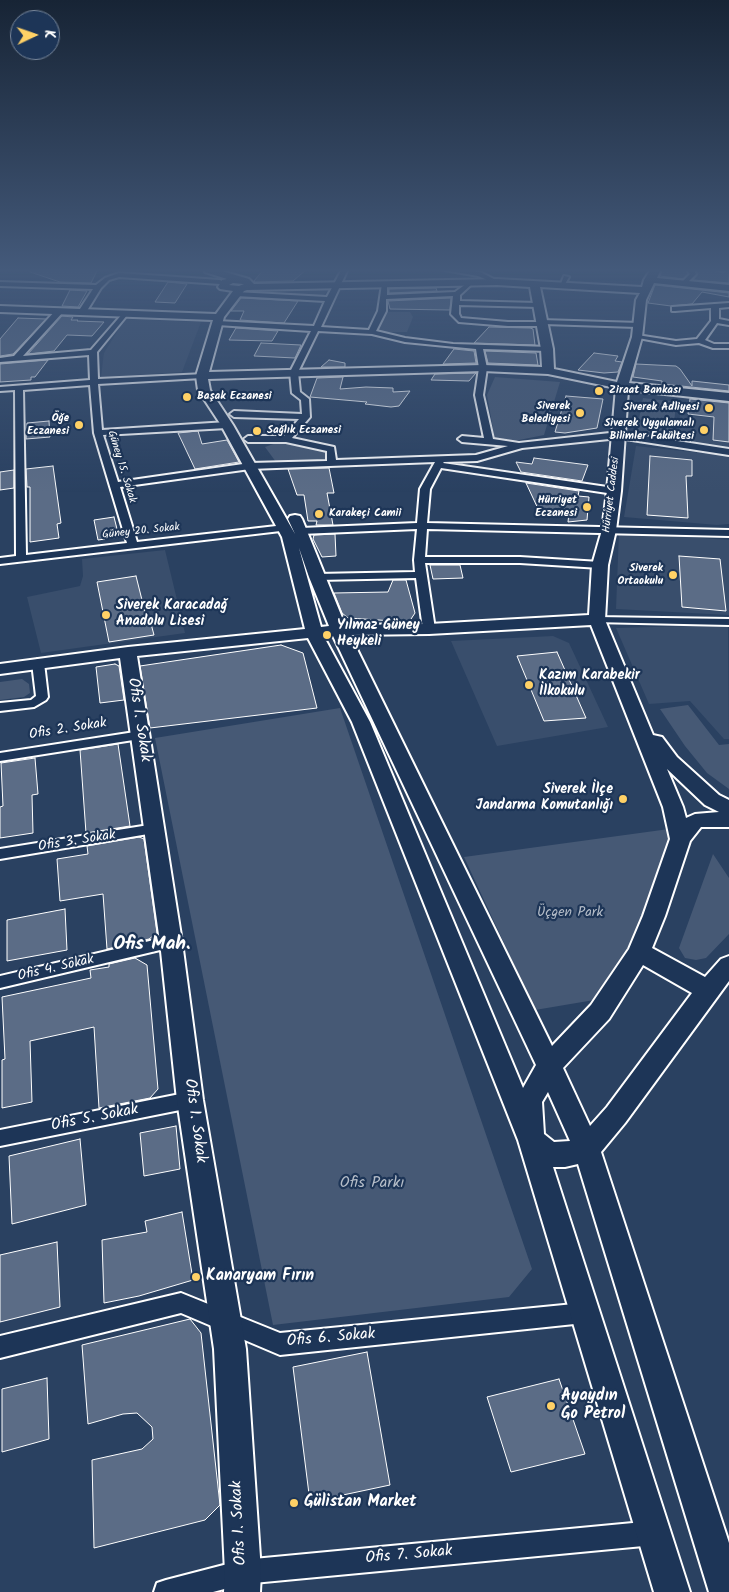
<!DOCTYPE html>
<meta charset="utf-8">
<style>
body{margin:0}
#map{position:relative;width:729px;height:1592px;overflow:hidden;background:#2a4161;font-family:Kalam,sans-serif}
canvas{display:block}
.north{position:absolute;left:10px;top:10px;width:50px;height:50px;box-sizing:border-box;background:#1d3557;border:1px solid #77869a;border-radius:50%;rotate:87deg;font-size:14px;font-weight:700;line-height:20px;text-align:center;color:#fff}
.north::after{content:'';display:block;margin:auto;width:18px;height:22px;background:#ffd166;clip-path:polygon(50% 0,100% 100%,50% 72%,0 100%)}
</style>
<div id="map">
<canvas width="729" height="1592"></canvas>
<div class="north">K</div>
</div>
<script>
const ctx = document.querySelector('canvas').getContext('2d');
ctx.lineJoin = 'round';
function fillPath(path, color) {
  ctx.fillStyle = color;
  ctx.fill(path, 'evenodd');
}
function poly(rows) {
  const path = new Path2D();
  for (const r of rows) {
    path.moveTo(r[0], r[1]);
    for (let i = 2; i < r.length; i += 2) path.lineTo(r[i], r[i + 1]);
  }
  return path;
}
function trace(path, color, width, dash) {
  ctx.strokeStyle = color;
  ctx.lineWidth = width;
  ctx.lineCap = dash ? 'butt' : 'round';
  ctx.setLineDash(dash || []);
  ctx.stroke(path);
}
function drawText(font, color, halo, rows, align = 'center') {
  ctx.font = font + ' Kalam,sans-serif';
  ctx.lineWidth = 4.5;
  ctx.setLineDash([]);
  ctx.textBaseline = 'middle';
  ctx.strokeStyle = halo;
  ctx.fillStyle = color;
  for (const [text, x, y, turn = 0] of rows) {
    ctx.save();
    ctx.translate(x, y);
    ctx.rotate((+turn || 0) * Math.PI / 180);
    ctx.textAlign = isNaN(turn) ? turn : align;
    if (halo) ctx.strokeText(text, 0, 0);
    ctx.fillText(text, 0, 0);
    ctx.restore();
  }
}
const built = poly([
 [125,319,201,322,182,372,101,377,104,353],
 [680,415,729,419,729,449,678,442],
 [636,446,729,456,729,524,717,525,624,517],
 [619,532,729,540,729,615,616,609],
 [165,550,185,633,41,653,27,597,80,586,83,576,82,559],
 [728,625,729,739,724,739,690,701,649,704,616,628],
 [553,636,569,643,608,727,497,746,451,641]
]);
const green = poly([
 [332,288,321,297,258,291,258,289],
 [388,312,410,312,413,317,407,332,381,332,377,330],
 [495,377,560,382,544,435,514,441,495,440,487,395],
 [643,398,676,402,673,437,636,435],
 [279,442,330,453,326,461,276,462,265,447],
 [22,679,29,684,30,693,24,697,0,700,0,682],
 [688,705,719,745,729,744,729,789,707,773,685,746,660,709],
 [340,708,532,1269,509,1297,273,1325,155,738],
 [669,829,674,846,612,997,535,1010,464,857],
 [713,854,729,878,729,934,706,958,696,960,685,958,679,948]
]);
const building = poly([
 [30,269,98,269,91,283,60,282,30,272,30,269],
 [264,269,307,269,293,281,255,282,254,281,264,269],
 [663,269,685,269,688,274,683,279,660,276,663,269],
 [695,269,713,269,723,273,729,269,729,283,693,280,698,274,695,269],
 [168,282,187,284,175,303,155,302,168,282],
 [655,285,729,293,729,297,702,292,692,304,671,306,648,303,655,285],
 [436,288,437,291,389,293,389,289,436,288],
 [70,290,87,291,78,307,62,306,70,290],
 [241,298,298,301,284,323,240,320,244,311,231,311,241,298],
 [451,298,450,310,390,309,388,301,451,298],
 [62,316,73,317,71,320,78,320,77,321,104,322,92,336,67,335,54,351,28,354,62,316],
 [18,318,46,319,13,354,0,356,0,339,18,318],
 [489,327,530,328,533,329,535,345,474,343,489,327],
 [236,328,278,331,272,341,229,340,236,328],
 [261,343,301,345,295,358,254,356,261,343],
 [454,349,474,351,476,363,443,364,454,349],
 [485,351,536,353,538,365,488,363,485,351],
 [594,353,618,356,615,361,622,362,618,372,604,373,578,370,594,353],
 [48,360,35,377,31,377,31,380,0,382,0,364,48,360],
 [329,360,345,363,345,367,321,367,329,360],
 [636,364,676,366,680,369,692,386,692,381,729,385,729,391,662,384,662,381,633,377,636,364],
 [476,373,469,381,431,380,435,374,476,373],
 [343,377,340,389,366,387,393,388,393,392,410,391,399,406,391,407,365,404,367,402,310,397,317,378,343,377],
 [566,396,603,399,597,428,565,433,555,432,566,396],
 [690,399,729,403,729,442,713,440,714,417,688,414,690,399],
 [49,421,50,437,26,439,27,423,49,421],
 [198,431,202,444,227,440,239,462,195,469,178,433,198,431],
 [650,456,692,460,692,476,686,476,688,518,647,515,650,456],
 [534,458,588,465,582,481,521,472,516,462,532,464,534,458],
 [53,466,61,523,57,524,59,538,30,542,30,487,27,487,26,469,53,466],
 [329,468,334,493,327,493,333,525,316,525,317,521,308,521,304,495,297,495,288,469,329,468],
 [14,470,14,488,0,490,0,472,14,470],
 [526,483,579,491,578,496,589,497,587,520,568,522,569,512,540,513,526,483],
 [114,517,119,537,98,540,94,520,114,517],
 [335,534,336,556,322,557,313,539,314,535,335,534],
 [679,556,720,559,726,611,682,607,679,556],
 [430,565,460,565,463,578,433,579,430,565],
 [136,576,147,620,150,620,154,635,109,642,97,582,136,576],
 [393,580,406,580,415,613,409,622,348,618,342,613,334,593,388,592,393,580],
 [281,645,303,653,317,708,150,728,140,666,281,645],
 [557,652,586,718,544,721,517,656,557,652],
 [115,664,119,666,124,700,100,703,96,667,115,664],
 [118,744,130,826,86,833,80,750,118,744],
 [35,758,38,794,32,795,33,833,0,838,0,807,3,806,1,763,35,758],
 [139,837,144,839,157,933,149,939,107,949,103,894,60,901,57,859,88,854,87,846,139,837],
 [65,909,67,950,7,961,7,920,65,909],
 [135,958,147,965,158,1089,150,1098,99,1108,94,1027,30,1041,32,1102,2,1108,2,1060,5,1059,2,997,91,978,90,970,109,967,109,964,135,958],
 [176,1126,180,1169,144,1176,140,1133,176,1126],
 [80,1139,86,1205,12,1224,9,1156,80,1139],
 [182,1212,193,1280,139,1296,104,1303,102,1240,147,1232,145,1221,182,1212],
 [57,1242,60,1307,0,1322,0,1255,57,1242],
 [190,1319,201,1333,220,1505,205,1520,94,1548,92,1460,142,1449,153,1439,152,1427,137,1413,123,1414,88,1424,82,1345,190,1319],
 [367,1352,390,1485,310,1502,293,1367,367,1352],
 [47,1378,49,1439,2,1452,2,1389,47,1378],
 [559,1379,585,1454,511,1472,487,1397,559,1379]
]);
const street = poly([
 [342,269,348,269,321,327,369,330,378,311,382,284,387,285,387,295,455,292,470,281,473,283,460,295,460,301,538,303,542,305,538,307,459,305,459,314,461,318,508,322,537,322,541,320,640,323,641,325,637,327,544,324,541,326,508,326,459,322,451,314,453,296,386,299,386,311,376,331,405,338,453,344,550,347,550,351,547,351,483,349,487,368,483,395,493,439,519,443,619,432,729,449,729,455,619,438,522,448,477,461,444,462,443,463,614,488,619,491,614,494,441,468,430,489,427,523,729,530,729,536,427,529,425,557,520,557,600,562,605,565,600,568,520,563,425,563,435,629,429,632,423,629,416,578,317,580,312,577,317,574,415,572,414,560,417,529,301,534,296,531,301,528,417,523,420,489,435,462,250,469,120,487,137,542,285,525,290,528,289,530,0,564,0,558,16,556,15,390,0,391,0,387,90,380,89,355,0,362,0,358,14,356,56,310,63,312,23,356,91,350,124,312,128,314,97,352,98,379,205,374,205,378,202,378,98,384,102,430,227,422,231,425,227,428,103,435,118,482,250,463,327,461,327,451,286,442,248,442,244,439,248,436,284,436,299,419,234,417,230,414,234,411,302,414,301,400,292,393,290,372,311,331,217,325,213,323,217,321,314,326,325,301,236,296,233,294,236,292,327,297,342,269],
 [318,331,372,334,405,342,476,349,479,368,475,395,484,438,462,436,458,439,462,442,508,446,476,455,336,460,334,447,292,438,310,417,309,399,300,392,298,372,318,331],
 [90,385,94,433,127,543,26,555,23,390,90,385],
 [439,269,480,272,500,282,497,284,478,276,439,269],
 [687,269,693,269,696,274,686,284,682,284,682,282,690,274,687,269],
 [715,269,726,269,723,271,715,269],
 [119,273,220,280,223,282,220,284,119,277,109,280,101,288,85,314,82,314,78,312,93,289,0,286,0,282,96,285,105,278,119,273],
 [564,276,569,277,564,286,560,286,564,276],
 [729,303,729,307,719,308,719,319,729,321,729,325,717,323,705,340,714,344,729,344,729,348,713,348,699,343,676,345,633,337,637,335,676,341,697,339,711,321,711,308,675,311,672,311,672,307,729,303],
 [597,617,729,619,729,625,593,622,591,620,593,618,597,617],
 [38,659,44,663,48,697,46,700,34,707,0,711,0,703,31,700,36,696,32,663,38,659],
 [141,731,146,732,147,735,146,738,0,761,0,753,141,731],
 [155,824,160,826,162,829,160,832,0,859,0,849,155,824],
 [171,936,177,938,179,942,177,946,0,988,0,976,171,936],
 [190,1092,196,1094,199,1100,196,1106,190,1108,0,1146,0,1130,190,1092],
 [181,1293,280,1333,584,1303,591,1306,594,1313,591,1320,584,1323,280,1355,181,1313,0,1358,0,1336,181,1293],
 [654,1521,662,1525,666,1533,662,1541,654,1545,243,1584,213,1592,154,1592,157,1583,166,1580,243,1560,654,1521]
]);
const secondary = poly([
 [204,269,215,269,249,279,254,284,497,279,642,287,644,280,651,269,661,269,657,278,729,285,729,291,654,283,646,300,642,337,629,383,729,393,729,401,628,390,621,491,616,530,608,565,605,620,653,735,662,737,677,757,719,795,729,800,729,827,701,827,690,841,665,916,652,948,705,977,721,959,729,956,729,981,625,1123,601,1152,729,1543,729,1592,709,1592,578,1164,565,1167,553,1167,690,1592,654,1592,518,1140,352,722,308,638,137,656,182,942,203,1100,246,1349,261,1572,260,1592,224,1592,225,1572,214,1349,177,1100,160,942,120,658,0,674,0,664,128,647,305,629,282,537,221,425,198,390,196,376,213,320,0,312,0,306,216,314,233,291,220,289,218,287,222,280,227,279,205,272,204,269],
 [233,283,243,284,244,284,239,286,229,285,233,283],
 [497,285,530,287,541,349,542,367,483,365,209,372,224,317,244,291,247,290,497,285],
 [540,287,640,293,636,300,632,337,617,382,554,369,553,349,540,287],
 [483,371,548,374,616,388,607,491,602,530,592,565,589,615,429,624,345,625,302,519,300,516,295,515,290,516,288,519,295,534,233,425,210,390,208,379,483,371],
 [299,548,309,577,329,626,321,627,299,548],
 [591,625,663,807,670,839,643,916,629,949,591,1005,552,1046,350,635,429,634,591,625],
 [333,636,536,1065,523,1088,370,722,324,637,333,636],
 [667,769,705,805,719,812,695,814,686,818,683,807,667,769],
 [643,965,692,993,607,1107,590,1126,563,1068,609,1019,643,965],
 [548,1092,570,1141,554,1142,544,1134,542,1102,548,1092]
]);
const markers = [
 [599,391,5,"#ffd166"],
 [187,397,5,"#ffd166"],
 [709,408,5,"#ffd166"],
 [580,413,5,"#ffd166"],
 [79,425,5,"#ffd166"],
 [704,430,5,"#ffd166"],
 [257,431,5,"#ffd166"],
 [587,507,5,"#ffd166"],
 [319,514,5,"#ffd166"],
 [673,575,5,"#ffd166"],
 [106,615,5,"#ffd166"],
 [327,635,5,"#ffd166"],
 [529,685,5,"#ffd166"],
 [623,799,5,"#ffd166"],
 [196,1277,5,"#ffd166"],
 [551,1406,5,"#ffd166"],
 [294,1503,5,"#ffd166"]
];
const farPoinames = [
 ["Ziraat Bankası",609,391,"left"],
 ["Başak Eczanesi",197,397,"left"],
 ["Siverek",570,407],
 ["Belediyesi",570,420],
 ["Siverek Adliyesi",699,408],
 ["Öğe",69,419],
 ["Eczanesi",69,432],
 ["Siverek Uygulamalı",694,424],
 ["Bilimler Fakültesi",694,437],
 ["Sağlık Eczanesi",267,431,"left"],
 ["Hürriyet",577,501],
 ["Eczanesi",577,514],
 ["Karakeçi Camii",329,514,"left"],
 ["Siverek",663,569],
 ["Ortaokulu",663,582]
];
const farStreetnames = [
 ["Güney 15. Sokak",121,467,73],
 ["Hürriyet Caddesi",612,495,-83],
 ["Güney 20. Sokak",141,532,-6]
];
const poiNames = [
 ["Siverek Karacadağ",116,607],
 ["Anadolu Lisesi",116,623],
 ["Yılmaz Güney",337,627],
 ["Heykeli",337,643],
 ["Kazım Karabekir",539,677],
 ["İlkokulu",539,693],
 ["Siverek İlçe",613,791,"right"],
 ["Jandarma Komutanlığı",613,807,"right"]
];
const streetNames = [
 ["Ofis 2. Sokak",68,730,-9],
 ["Ofis 3. Sokak",77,842,-9],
 ["Ofis 4. Sokak",56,969,-13]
];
const parkNames = [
 ["Üçgen Park",570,914]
];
const nearStreetnames = [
 ["Ofis 1. Sokak",138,720,81],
 ["Ofis 5. Sokak",95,1119,-11],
 ["Ofis 1. Sokak",194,1121,82],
 ["Ofis 6. Sokak",331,1339,-5],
 ["Ofis 1. Sokak",240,1523,-93],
 ["Ofis 7. Sokak",409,1556,-5]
];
const nearParknames = [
 ["Ofis Parkı",372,1184]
];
const nearPoinames = [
 ["Kanaryam Fırın",206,1277],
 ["Ayaydın",561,1397],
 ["Go Petrol",561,1415],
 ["Gülistan Market",304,1503]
];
const districtNames = [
 ["Ofis Mah.",152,946]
];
fillPath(built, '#394e6c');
fillPath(green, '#465975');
fillPath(building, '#5b6c86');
trace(building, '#fff', 1);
trace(street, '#fff', 4);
trace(secondary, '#fff', 4);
fillPath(street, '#1d3557');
fillPath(secondary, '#1d3557');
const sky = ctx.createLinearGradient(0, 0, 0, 492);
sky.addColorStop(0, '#172435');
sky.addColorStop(0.55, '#445a7b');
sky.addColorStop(1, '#445a7b00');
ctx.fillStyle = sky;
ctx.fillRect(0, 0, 729, 492);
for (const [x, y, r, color] of markers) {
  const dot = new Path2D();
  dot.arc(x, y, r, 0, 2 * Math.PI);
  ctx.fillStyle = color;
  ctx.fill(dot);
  trace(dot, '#1d3557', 2);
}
drawText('bold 11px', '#fff', '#1d3557', farPoinames, 'right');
drawText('11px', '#fff', '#1d3557', farStreetnames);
drawText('bold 14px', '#fff', '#1d3557', poiNames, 'left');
drawText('14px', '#fff', '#1d3557', streetNames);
drawText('14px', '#b5bdc8', '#1d3557', parkNames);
drawText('16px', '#fff', '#1d3557', nearStreetnames);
drawText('16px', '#b5bdc8', '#1d3557', nearParknames);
drawText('bold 16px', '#fff', '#1d3557', nearPoinames, 'left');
drawText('bold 19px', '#fff', '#1d3557', districtNames);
</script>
